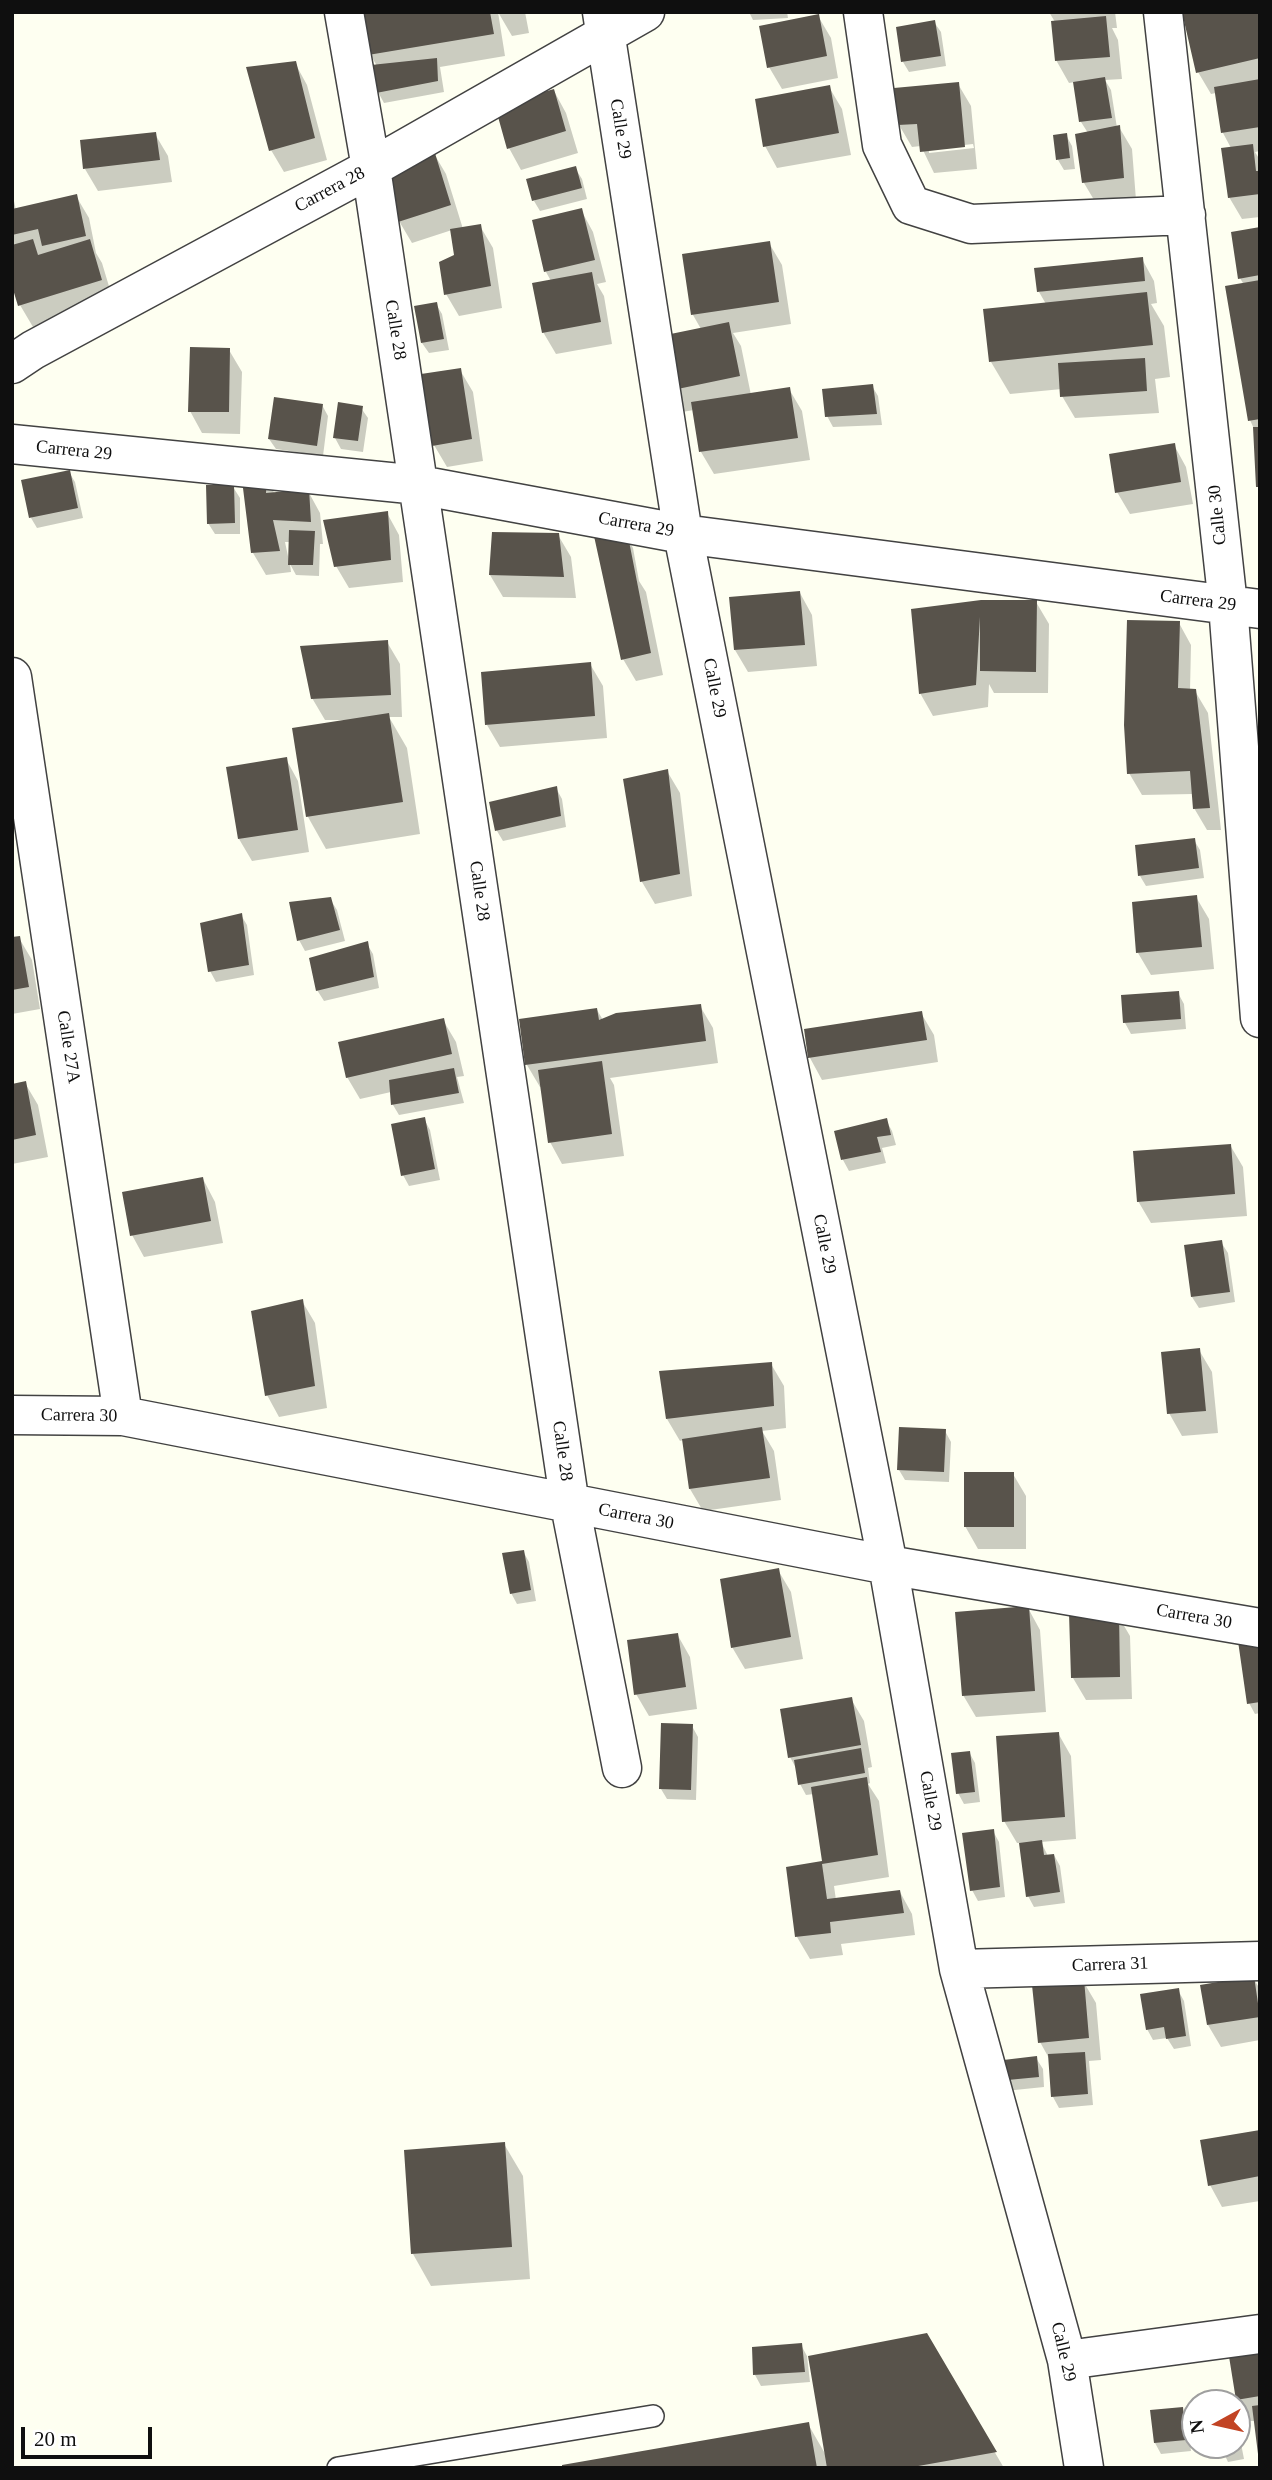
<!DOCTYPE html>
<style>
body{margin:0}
#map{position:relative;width:1272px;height:2480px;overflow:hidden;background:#fefff1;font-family:"Times New Roman",serif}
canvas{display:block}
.frame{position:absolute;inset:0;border:14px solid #0f0f0f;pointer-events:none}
.north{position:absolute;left:1181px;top:2389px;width:70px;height:70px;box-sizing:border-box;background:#fff;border:2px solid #9f9f9f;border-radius:50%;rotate:262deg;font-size:19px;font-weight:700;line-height:28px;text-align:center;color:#0f0f0f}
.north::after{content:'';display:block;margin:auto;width:24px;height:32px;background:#c24424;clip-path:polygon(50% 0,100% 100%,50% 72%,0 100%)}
.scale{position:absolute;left:21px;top:2427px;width:131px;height:32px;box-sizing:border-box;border:4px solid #0f0f0f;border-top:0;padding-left:9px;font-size:21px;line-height:24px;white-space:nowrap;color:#0f0f0f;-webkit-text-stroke:5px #fff;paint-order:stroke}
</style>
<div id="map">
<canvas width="1272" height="2480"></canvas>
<div class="frame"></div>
<div class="north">N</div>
<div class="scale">20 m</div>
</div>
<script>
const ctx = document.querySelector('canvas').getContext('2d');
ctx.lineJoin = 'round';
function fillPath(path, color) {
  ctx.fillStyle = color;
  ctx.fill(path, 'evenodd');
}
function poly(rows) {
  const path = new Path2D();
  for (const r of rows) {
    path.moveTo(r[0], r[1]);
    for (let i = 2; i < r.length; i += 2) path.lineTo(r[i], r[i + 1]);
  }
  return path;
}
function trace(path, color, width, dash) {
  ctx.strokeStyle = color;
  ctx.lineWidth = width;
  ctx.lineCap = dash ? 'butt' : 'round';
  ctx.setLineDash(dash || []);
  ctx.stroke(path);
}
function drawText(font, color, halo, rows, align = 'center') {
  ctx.font = font + ' "Times New Roman",serif';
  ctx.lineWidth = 7;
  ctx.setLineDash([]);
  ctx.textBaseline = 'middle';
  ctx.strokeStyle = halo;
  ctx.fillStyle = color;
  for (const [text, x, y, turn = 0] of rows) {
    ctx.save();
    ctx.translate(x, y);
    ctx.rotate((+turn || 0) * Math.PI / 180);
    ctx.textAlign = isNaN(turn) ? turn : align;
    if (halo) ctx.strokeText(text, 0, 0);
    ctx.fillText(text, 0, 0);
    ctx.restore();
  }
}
const shadow = poly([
 [365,12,498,12,505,56,440,67,444,92,384,103,378,92,377,66,370,54],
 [498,12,525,12,529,33,512,36],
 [749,12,787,12,788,18,753,20],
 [1049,12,1115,12,1117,28,1112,28,1118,40,1122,79,1105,80,1111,90,1117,128,1119,127,1132,149,1136,200,1097,205,1084,183,1077,135,1088,133,1081,122,1075,82,1069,83,1056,60,1055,22],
 [1260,12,1260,151,1255,152,1260,160,1260,217,1242,219,1229,197,1231,148,1223,133,1216,93,1211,94,1198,72],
 [818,16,831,38,838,78,782,89,769,67],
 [934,22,941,32,946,66,909,72,903,62],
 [295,63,307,85,327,160,284,172,271,150],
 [958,84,971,106,977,169,934,173,921,146,912,147,899,125],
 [973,144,974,148,929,153,929,149],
 [829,87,842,109,851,155,777,168,765,146],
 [554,91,566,113,578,153,521,170,509,148],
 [155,134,168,156,172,182,98,191,85,169],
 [1066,135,1072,146,1075,169,1064,170,1058,160],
 [433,152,446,174,463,229,480,226,493,248,502,308,459,316,446,294,456,256,452,230,412,243,399,221],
 [575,168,582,179,587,199,540,211,534,201],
 [12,192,16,210,76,196,89,218,96,253,102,263,114,303,33,327,20,305,12,280],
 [581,210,593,232,606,282,597,284,604,296,612,344,556,354,543,332,551,281,546,272],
 [1260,229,1260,491,1258,487,1254,429,1250,420,1244,285,1240,278],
 [769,243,782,265,791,324,733,333,741,346,751,395,789,389,802,411,810,460,714,474,701,452,694,410,682,412,669,390,701,329,693,315,684,256],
 [1142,259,1154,281,1157,303,1151,304,1164,326,1170,377,1155,379,1159,413,1075,418,1062,396,1062,389,1010,394,991,362,1046,304,1039,292],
 [436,304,442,314,449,350,429,353,422,343],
 [229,350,242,372,240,434,202,433,190,411],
 [460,370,473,392,483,461,447,467,434,445],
 [872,386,878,396,882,425,833,427,827,416],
 [322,405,328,416,323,456,276,449,269,439],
 [361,408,368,418,363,452,341,449,335,438],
 [1174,445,1186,467,1193,504,1130,514,1117,492],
 [69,472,75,482,83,518,37,528,31,518],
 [266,479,275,494,308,491,320,513,323,544,320,544,319,576,296,575,290,564,291,572,266,575,253,553],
 [285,542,291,542,289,561],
 [233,487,240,498,240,534,215,534,208,523],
 [387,513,399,535,403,582,349,588,336,566],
 [558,535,571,557,576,598,503,597,490,575],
 [627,538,633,548,639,581,646,592,663,675,636,681,623,659],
 [800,593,812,615,817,666,748,672,735,650],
 [1036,602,1049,624,1048,693,994,693,989,684,988,707,933,716,920,693,913,611],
 [1179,623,1191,645,1190,691,1195,691,1208,713,1221,830,1207,830,1194,808,1193,794,1142,795,1129,773],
 [387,642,400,664,402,717,389,717,407,748,420,834,326,849,308,817,343,722,343,720,325,720,312,698],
 [590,664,603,686,607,738,500,747,487,725],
 [286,759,298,781,309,852,252,861,239,839],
 [667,771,680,793,692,896,655,904,642,882],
 [556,788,562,799,566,827,503,841,497,831,491,804],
 [1194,840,1200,850,1204,878,1146,886,1140,876],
 [1196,897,1209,919,1214,969,1151,975,1138,953],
 [330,899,337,910,345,941,305,951,299,940],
 [241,915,247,925,254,975,216,982,210,971],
 [19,938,32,960,40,1009,12,1014,12,939],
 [367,944,373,954,379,988,324,1001,317,990],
 [1178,993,1184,1004,1186,1029,1131,1034,1125,1023,1123,997],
 [700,1006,713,1028,718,1063,610,1078,614,1085,624,1156,562,1164,550,1142,542,1087,540,1087,527,1065,521,1021,597,1010,603,1020],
 [921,1013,934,1035,938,1062,822,1080,810,1058,806,1031],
 [443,1020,456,1042,464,1076,457,1077,464,1103,399,1115,393,1105,391,1092,360,1099,347,1077],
 [25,1083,38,1105,48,1157,12,1164,12,1085],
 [424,1119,430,1130,440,1180,409,1186,403,1175],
 [886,1120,892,1131,896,1145,882,1148,886,1163,849,1171,843,1160,836,1132],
 [1230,1145,1243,1167,1247,1216,1151,1223,1138,1201],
 [203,1179,215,1202,223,1243,144,1257,132,1235],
 [1221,1242,1228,1253,1235,1302,1199,1308,1192,1297],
 [302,1301,315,1323,327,1408,279,1417,267,1395],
 [1199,1350,1212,1372,1218,1433,1182,1436,1169,1413],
 [771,1364,784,1386,786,1428,762,1431,774,1451,781,1500,703,1511,690,1489,684,1440,680,1441,667,1419],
 [945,1431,951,1442,949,1482,905,1480,899,1470],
 [1013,1474,1026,1496,1026,1549,978,1549,965,1526],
 [523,1551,529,1562,536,1601,517,1604,511,1593],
 [778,1570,791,1592,803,1659,745,1669,732,1647],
 [1028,1608,1040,1630,1046,1712,976,1717,963,1695],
 [1117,1614,1130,1636,1132,1699,1086,1700,1073,1678],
 [677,1634,690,1657,697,1709,649,1716,636,1694],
 [1260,1640,1260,1713,1255,1714,1249,1703],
 [851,1699,864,1721,872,1767,868,1768,870,1783,868,1784,879,1801,889,1877,834,1886,836,1900,900,1892,912,1914,915,1935,841,1944,843,1955,810,1959,797,1937,788,1868,824,1863,814,1794,806,1795,800,1784,797,1770,790,1757],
 [692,1726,698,1737,696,1800,667,1799,661,1789],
 [1058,1733,1071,1756,1076,1839,1041,1842,1048,1856,1054,1855,1060,1866,1065,1903,1034,1907,1028,1896,1021,1843,1017,1843,1004,1821],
 [969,1752,975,1763,980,1802,964,1804,958,1793],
 [993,1831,999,1842,1005,1897,978,1901,972,1890],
 [1253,1978,1260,1989,1260,2040,1221,2047,1208,2025],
 [1083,1981,1096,2003,1101,2060,1089,2061,1093,2105,1059,2108,1053,2097,1050,2060,1040,2042],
 [1178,1990,1184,2001,1191,2046,1174,2049,1167,2038,1153,2040,1147,2029],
 [1036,2058,1043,2069,1044,2087,1005,2091,999,2080],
 [1260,2131,1260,2201,1222,2207,1210,2185],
 [504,2144,523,2176,530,2279,431,2286,413,2254],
 [926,2335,1004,2468,564,2468,808,2424,827,2457],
 [1260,2341,1260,2452,1255,2421,1250,2421,1238,2399],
 [801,2345,807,2356,810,2382,761,2386,755,2375],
 [1182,2409,1188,2420,1191,2451,1161,2454,1155,2443],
 [1237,2423,1244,2459,1228,2462,1220,2445,1237,2445]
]);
const building = poly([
 [363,12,490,12,494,34,368,55],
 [1182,12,1260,12,1260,58,1196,73],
 [819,14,827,56,767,68,759,26],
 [1106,16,1110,57,1055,61,1051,21],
 [935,20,941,56,901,62,896,27],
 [437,58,438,81,376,93,371,65],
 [296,61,315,138,269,151,246,67],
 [1105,77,1112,118,1079,122,1073,82],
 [1260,79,1260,127,1221,133,1214,87],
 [959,82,965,147,920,152,917,124,898,125,894,88],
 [830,85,839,133,763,147,755,99],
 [554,89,566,131,507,149,495,106],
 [1120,125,1124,178,1082,183,1075,134],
 [156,132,160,160,83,169,80,140],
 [1067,133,1070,158,1056,160,1053,135],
 [1253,144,1256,171,1260,171,1260,194,1228,198,1221,148],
 [434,150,451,205,398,222,381,167],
 [576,166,582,188,532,201,526,179],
 [77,194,86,236,42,246,38,229,12,235,12,209],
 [582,208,595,260,544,272,532,220],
 [481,224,491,286,444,295,439,262,454,255,450,229],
 [1260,227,1260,275,1238,279,1231,232],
 [33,239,38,255,90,239,102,280,18,306,12,286,12,245],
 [770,241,779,302,691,315,682,254],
 [1143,257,1145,281,1037,292,1034,268],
 [592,272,601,322,542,333,532,283],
 [1260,280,1260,419,1248,421,1225,286],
 [1147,292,1153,345,989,362,983,309],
 [437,302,444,339,421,343,414,306],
 [729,322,740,376,668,391,656,337],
 [190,347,230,348,229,412,188,412],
 [1145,358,1147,391,1060,397,1058,363],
 [461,368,472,439,432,446,421,374],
 [873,384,877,414,825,417,822,389],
 [790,387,798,438,699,452,691,402],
 [274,397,323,404,317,446,268,439],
 [338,402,363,406,358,441,333,438],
 [1253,427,1260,427,1260,487,1256,487],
 [1175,443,1181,482,1115,493,1109,454],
 [70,470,78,508,29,518,21,480],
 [267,477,266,493,309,489,311,522,273,520,280,551,251,553,242,480],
 [206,485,234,485,235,523,207,524],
 [388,511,391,560,334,567,323,520],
 [289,530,315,531,313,565,288,565],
 [492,532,559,533,564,577,489,575],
 [594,536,628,536,651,653,621,660],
 [800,591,805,645,734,650,729,597],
 [981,600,1037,600,1036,672,980,671,980,617,976,685,919,694,911,609],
 [1127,620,1180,621,1178,688,1196,689,1210,808,1193,809,1190,771,1127,774,1124,725],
 [388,640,391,695,311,699,300,646],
 [591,662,595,716,485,725,481,672],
 [389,713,403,802,306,817,292,728],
 [287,757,298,830,238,839,226,767],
 [668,769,680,874,640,882,623,779],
 [557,786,561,816,495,831,489,802],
 [1195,838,1199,868,1138,876,1135,845],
 [1197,895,1202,947,1136,953,1132,902],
 [331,897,340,930,297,941,289,902],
 [242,913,249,965,208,972,200,923],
 [20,936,29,987,12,990,12,937],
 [368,941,374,977,316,991,309,958],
 [1179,991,1181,1019,1123,1023,1121,995],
 [701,1004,706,1041,525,1065,519,1019,597,1008,599,1020,616,1013],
 [922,1011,927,1040,808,1058,804,1029],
 [444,1018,452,1054,346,1078,338,1042],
 [602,1061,612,1134,548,1143,538,1070],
 [454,1068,459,1093,391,1105,389,1080],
 [26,1081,36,1135,12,1140,12,1084],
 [425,1117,435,1169,401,1176,391,1124],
 [887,1118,891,1135,877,1137,881,1152,841,1160,834,1131],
 [1231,1144,1235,1194,1137,1202,1133,1151],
 [203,1177,211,1221,130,1236,122,1192],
 [1222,1240,1230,1292,1191,1297,1184,1245],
 [303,1299,315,1386,265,1396,251,1311],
 [1200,1348,1206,1411,1167,1414,1161,1352],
 [772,1362,774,1406,666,1419,659,1371],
 [762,1427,770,1478,689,1489,682,1439],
 [899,1427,946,1429,944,1472,897,1470],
 [964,1472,1014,1472,1014,1527,964,1527],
 [524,1550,531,1590,510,1594,502,1553],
 [779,1568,791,1637,731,1648,720,1579],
 [1029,1606,1035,1691,962,1696,955,1612],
 [1119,1612,1120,1677,1071,1678,1069,1613],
 [678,1633,686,1687,634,1695,627,1640],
 [1260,1638,1260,1702,1247,1704,1238,1641],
 [852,1697,861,1745,788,1758,780,1709],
 [661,1723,693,1724,691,1790,659,1789],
 [1059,1732,1065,1817,1002,1822,996,1736],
 [861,1748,865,1773,798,1785,794,1760],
 [970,1751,975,1792,956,1794,951,1753],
 [867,1777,878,1855,822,1864,827,1899,900,1890,904,1913,830,1922,831,1933,795,1937,786,1867,822,1861,811,1787],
 [994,1829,1000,1887,970,1891,962,1833],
 [1042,1840,1044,1855,1054,1854,1060,1892,1026,1897,1019,1843],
 [1254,1976,1260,2017,1207,2025,1200,1985],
 [1084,1979,1089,2038,1038,2043,1032,1985],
 [1179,1988,1186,2036,1166,2039,1164,2027,1146,2030,1140,1994],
 [1085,2052,1088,2094,1051,2097,1048,2054],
 [1037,2056,1039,2077,997,2081,995,2061],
 [1260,2130,1260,2176,1208,2186,1200,2140],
 [505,2142,512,2247,411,2254,404,2150],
 [927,2333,997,2452,907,2468,827,2468,808,2356],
 [1260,2339,1260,2396,1236,2400,1227,2344],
 [802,2343,805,2372,753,2375,752,2347],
 [1260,2405,1260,2454,1258,2454,1252,2406],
 [1183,2407,1186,2440,1154,2443,1150,2410],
 [809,2422,817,2468,562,2468,562,2465],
 [1218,2445,1238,2445,1239,2449,1220,2452]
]);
const lane = poly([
 [338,2468,653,2416]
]);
const street = poly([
 [344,12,371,168,570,1505,622,1768],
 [602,12,683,534,888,1565,959,1969,1067,2360,1084,2468],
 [863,12,882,145,911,205,971,224,1186,215],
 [1163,12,1228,605,1260,1018],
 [12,364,33,350,371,168,645,12],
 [12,444,419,485,683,534,1260,609],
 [12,677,123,1416],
 [12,1415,123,1416,888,1565,1260,1628],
 [959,1969,1260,1961],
 [1067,2360,1260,2334]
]);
const streetNames = [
 ["Calle 29",620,129,81],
 ["Carrera 28",330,190,-28],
 ["Calle 28",395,330,81],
 ["Carrera 29",74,451,6],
 ["Calle 30",1218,515,-96],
 ["Carrera 29",636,525,10],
 ["Carrera 29",1198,601,7],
 ["Calle 29",714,688,79],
 ["Calle 28",479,891,82],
 ["Calle 27A",68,1047,81],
 ["Calle 29",824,1244,79],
 ["Carrera 30",79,1416,1],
 ["Calle 28",562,1451,82],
 ["Carrera 30",636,1517,11],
 ["Carrera 30",1194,1617,10],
 ["Calle 29",930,1801,80],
 ["Carrera 31",1110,1965,-2],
 ["Calle 29",1063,2352,77]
];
fillPath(shadow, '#0003');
fillPath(building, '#58534b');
trace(lane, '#424242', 24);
trace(street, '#424242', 41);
trace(lane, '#fff', 21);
trace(street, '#fff', 38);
drawText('18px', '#0f0f0f', '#fff', streetNames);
</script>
